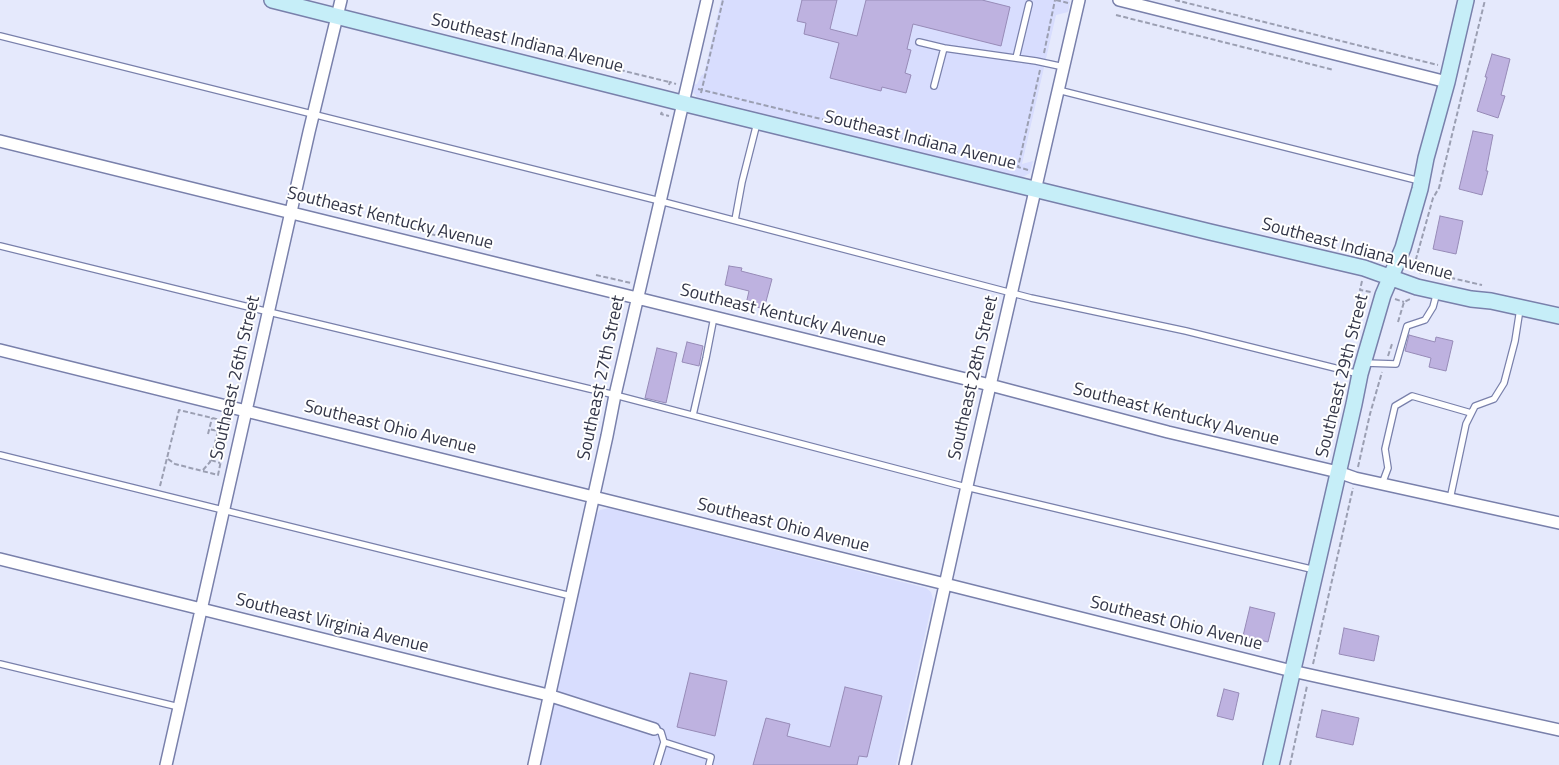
<!DOCTYPE html>
<style>
body{margin:0}
canvas{display:block;background:#e5e9fc}
</style>
<canvas width="1559" height="765"></canvas>
<script>
const ctx = document.querySelector('canvas').getContext('2d');
ctx.lineJoin = 'round';
function fillPath(path, color) {
  ctx.fillStyle = color;
  ctx.fill(path, 'evenodd');
}
function poly(rows) {
  const path = new Path2D();
  for (const r of rows) {
    path.moveTo(r[0], r[1]);
    for (let i = 2; i < r.length; i += 2) path.lineTo(r[i], r[i + 1]);
  }
  return path;
}
function trace(path, color, width, dash) {
  ctx.strokeStyle = color;
  ctx.lineWidth = width;
  ctx.lineCap = dash ? 'butt' : 'round';
  ctx.setLineDash(dash || []);
  ctx.stroke(path);
}
function drawText(font, color, halo, rows, align = 'center') {
  ctx.font = font + ' "Titillium Web",sans-serif';
  ctx.lineWidth = 4;
  ctx.setLineDash([]);
  ctx.textBaseline = 'middle';
  ctx.strokeStyle = halo;
  ctx.fillStyle = color;
  for (const [text, x, y, turn = 0] of rows) {
    ctx.save();
    ctx.translate(x, y);
    ctx.rotate((+turn || 0) * Math.PI / 180);
    ctx.textAlign = isNaN(turn) ? turn : align;
    if (halo) ctx.strokeText(text, 0, 0);
    ctx.fillText(text, 0, 0);
    ctx.restore();
  }
}
const built = poly([
 [721,0,1069,0,1070,2,1068,12,1056,15,1022,164,1033,161,1030,173,1021,178,697,97,693,92,693,85,697,84,701,76,704,74],
 [609,508,926,588,931,592,933,599,896,765,540,765,596,515,600,510]
]);
const building = poly([
 [802,0,837,0,830,29,857,36,866,0,982,0,1010,7,1001,46,913,24,907,49,911,50,905,73,911,75,906,93,882,87,881,91,830,78,839,43,804,34,806,23,797,21,802,0],
 [1492,54,1510,59,1501,95,1505,96,1498,118,1477,111,1487,77,1485,77,1492,54],
 [1473,131,1493,135,1486,171,1488,171,1482,195,1459,189,1473,131],
 [1440,216,1463,221,1456,254,1433,249,1440,216],
 [729,266,742,268,741,271,772,279,764,309,746,304,749,291,725,285,729,266],
 [1409,335,1435,342,1436,337,1453,341,1446,371,1429,367,1431,358,1405,351,1409,335],
 [687,342,703,346,699,366,682,362,687,342],
 [657,348,677,353,666,403,645,398,657,348],
 [1250,607,1275,613,1268,642,1243,636,1250,607],
 [1344,628,1379,636,1374,661,1339,654,1344,628],
 [690,673,727,681,715,736,677,727,690,673],
 [845,687,882,696,867,757,859,756,857,765,753,765,766,718,790,724,787,736,830,747,845,687],
 [1224,689,1239,693,1233,720,1217,716,1224,689],
 [1322,710,1359,718,1353,745,1316,737,1322,710]
]);
const path = poly([
 [1056,0,1068,3],
 [1175,0,1438,65],
 [1116,15,1334,70],
 [478,39,478,35,669,82],
 [1044,53,1055,0],
 [669,85,670,82,676,84],
 [698,89,1014,166],
 [701,93,723,0],
 [662,112,661,114,669,116],
 [1028,170,1018,167,1040,70],
 [387,223,446,238],
 [1368,255,1379,251,1387,253],
 [1421,271,1482,285],
 [1420,274,1421,271,1416,259,1433,198,1439,188,1485,0],
 [596,275,631,283],
 [1362,281,1360,290,1371,292],
 [1395,299,1404,302],
 [1398,322,1404,302,1410,299],
 [1388,356,1392,344],
 [208,434,212,418],
 [168,459,175,464,218,475,229,422],
 [211,460,220,463],
 [1358,467,1370,414,1382,372],
 [203,470,210,462,218,431,209,429],
 [160,486,179,410,229,422,230,420],
 [1313,664,1353,488],
 [1290,765,1307,686]
]);
const lane = poly([
 [0,36,660,201,1031,298,1186,331,1359,374],
 [919,42,944,48],
 [1016,58,1029,4],
 [934,86,944,48,1036,61,1064,67],
 [1058,90,1420,181],
 [735,220,742,182,757,123],
 [0,246,269,312,615,395,966,487,1315,570],
 [1365,363,1396,364,1407,326,1425,320,1433,307,1437,292],
 [693,415,706,358,714,317],
 [0,455,571,596],
 [1382,484,1388,468,1385,449,1395,406,1412,396,1471,413],
 [1450,499,1466,424,1475,406,1494,399,1504,383,1515,341,1520,309],
 [0,664,179,707],
 [654,729,661,732,664,742],
 [657,765,664,742,711,757,709,765]
]);
const street = poly([
 [1119,0,1447,82],
 [0,141,990,385,1168,432,1338,472,1355,478,1559,523],
 [0,350,945,584,1292,671,1559,730],
 [0,559,548,695,654,729],
 [166,765,309,132,341,0],
 [534,765,607,436,615,395,707,0],
 [905,765,971,468,1079,0]
]);
const secondary = poly([
 [272,0,682,103,1210,232,1364,268,1417,287,1471,299,1491,301,1559,316],
 [1271,765,1354,404,1360,374,1383,295,1403,248,1420,189,1426,158,1447,82,1466,0]
]);
const streetNames = [
 ["Southeast Indiana Avenue",527,44,14],
 ["Southeast Indiana Avenue",920,141,14],
 ["Southeast Kentucky Avenue",390,219,14],
 ["Southeast Indiana Avenue",1357,250,15],
 ["Southeast Kentucky Avenue",783,316,14],
 ["Southeast 29th Street",1343,376,-76],
 ["Southeast 26th Street",236,378,-77],
 ["Southeast 27th Street",602,378,-78],
 ["Southeast 28th Street",974,378,-77],
 ["Southeast Kentucky Avenue",1176,415,14],
 ["Southeast Ohio Avenue",390,428,14],
 ["Southeast Ohio Avenue",783,526,14],
 ["Southeast Virginia Avenue",332,624,14],
 ["Southeast Ohio Avenue",1176,624,14]
];
fillPath(built, '#d8ddfe');
fillPath(building, '#beb2e0');
trace(building, '#978bb7', 1);
trace(lane, '#7980ab', 8);
trace(street, '#7980ab', 14);
trace(secondary, '#7980ab', 18);
trace(path, '#9b9fb2', 2, [5, 2.5]);
trace(lane, '#fff', 5.5);
trace(street, '#fff', 11);
trace(secondary, '#c6eef8', 15);
drawText('18px', '#333648', '#fff', streetNames);
</script>
